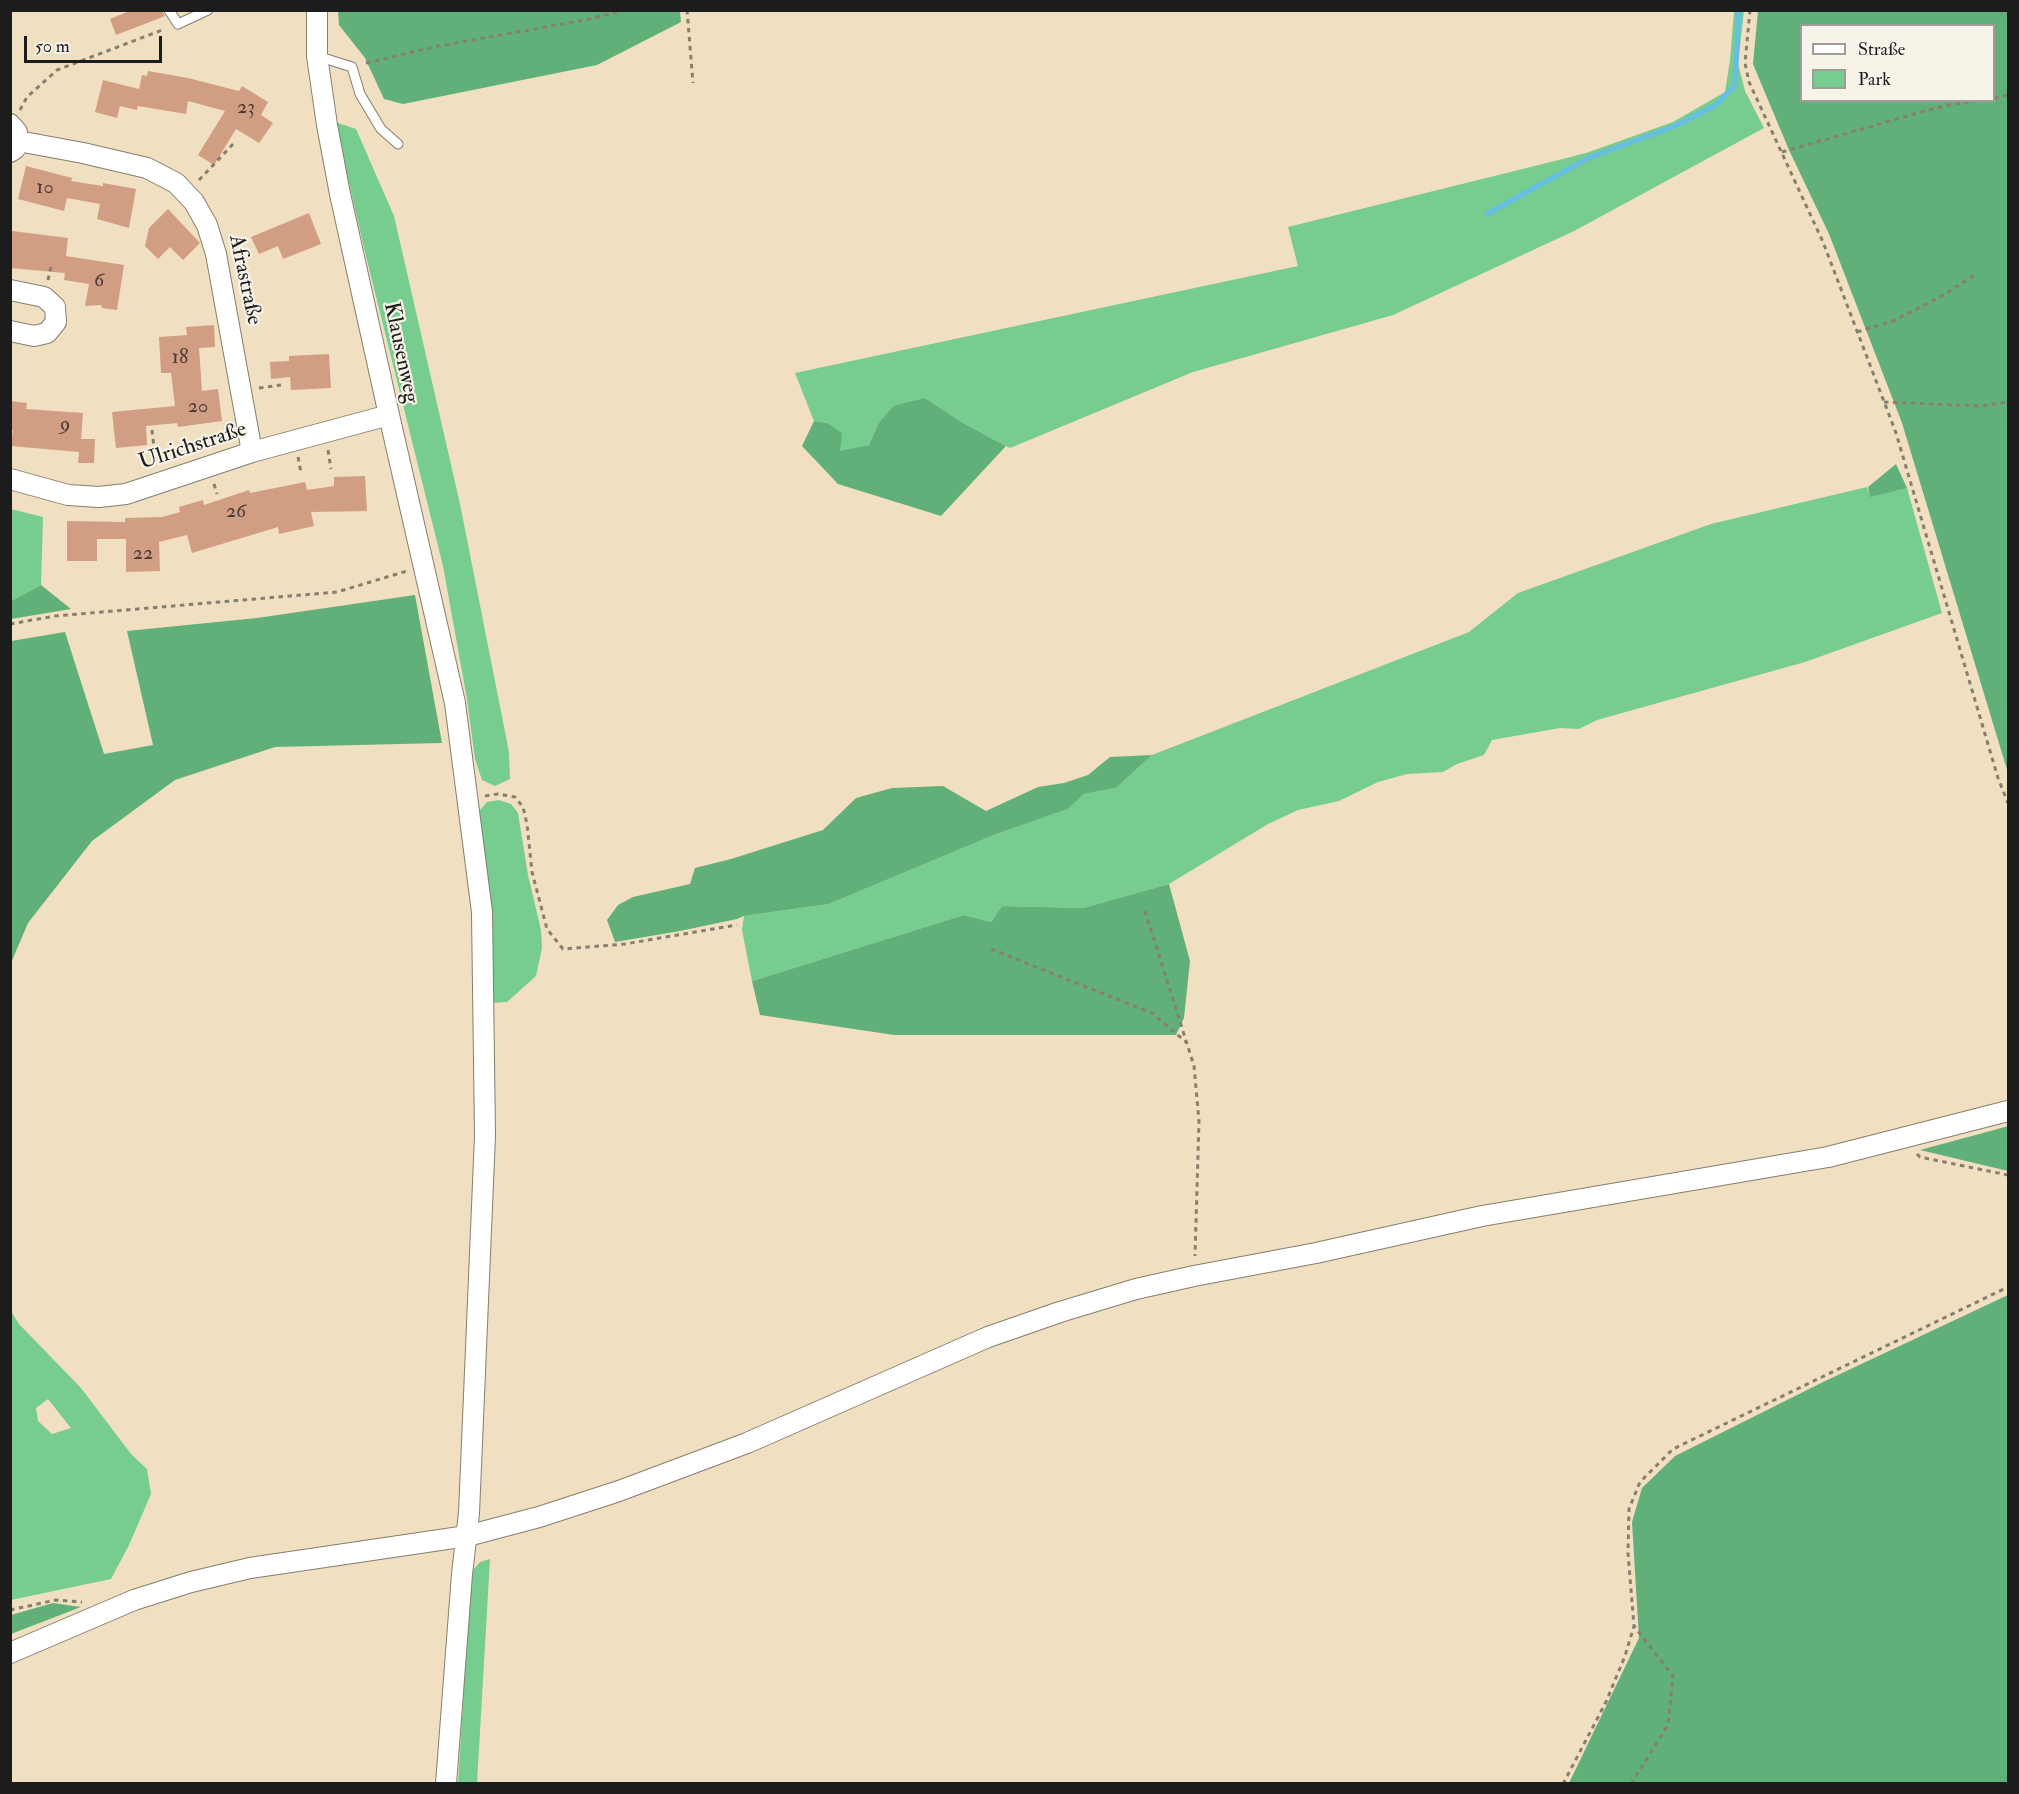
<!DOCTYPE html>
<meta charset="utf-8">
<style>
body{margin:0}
#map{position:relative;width:2019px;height:1794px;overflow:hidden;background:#f0dfc1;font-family:"IM FELL Double Pica",serif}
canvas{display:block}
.frame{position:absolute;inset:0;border:12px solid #1c1c1c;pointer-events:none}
.legend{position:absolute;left:1800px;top:24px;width:195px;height:78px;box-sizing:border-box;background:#f7f3e8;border:2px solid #9f9d96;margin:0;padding:8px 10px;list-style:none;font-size:18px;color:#1c1c1c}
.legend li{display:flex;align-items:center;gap:12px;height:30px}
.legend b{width:30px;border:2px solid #9f9d96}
.scale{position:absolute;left:24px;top:36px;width:138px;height:27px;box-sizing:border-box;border:3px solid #1c1c1c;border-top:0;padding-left:8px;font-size:18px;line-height:21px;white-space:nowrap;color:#1c1c1c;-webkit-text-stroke:4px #f7f3e8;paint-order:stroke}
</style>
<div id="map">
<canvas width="2019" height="1794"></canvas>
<div class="frame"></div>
<ul class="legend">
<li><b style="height:8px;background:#fff"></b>Straße</li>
<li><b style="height:16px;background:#77cc90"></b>Park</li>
</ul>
<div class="scale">50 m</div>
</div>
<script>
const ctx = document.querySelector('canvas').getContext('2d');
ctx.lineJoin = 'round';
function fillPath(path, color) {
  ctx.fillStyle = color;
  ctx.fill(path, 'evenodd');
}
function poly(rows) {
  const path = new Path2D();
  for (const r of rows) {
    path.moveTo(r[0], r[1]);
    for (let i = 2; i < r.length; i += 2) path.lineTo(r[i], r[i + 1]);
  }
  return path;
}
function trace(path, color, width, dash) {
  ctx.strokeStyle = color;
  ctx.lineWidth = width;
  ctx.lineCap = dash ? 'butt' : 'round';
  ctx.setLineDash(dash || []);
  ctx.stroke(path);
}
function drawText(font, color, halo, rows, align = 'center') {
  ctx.font = font + ' "IM FELL Double Pica",serif';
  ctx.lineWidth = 4.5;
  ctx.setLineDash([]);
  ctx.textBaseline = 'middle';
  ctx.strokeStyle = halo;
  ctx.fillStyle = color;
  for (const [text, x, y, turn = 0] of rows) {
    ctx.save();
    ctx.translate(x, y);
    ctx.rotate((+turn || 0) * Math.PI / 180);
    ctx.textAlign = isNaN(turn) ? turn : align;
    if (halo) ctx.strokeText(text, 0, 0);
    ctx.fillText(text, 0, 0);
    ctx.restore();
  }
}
const green = poly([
 [1734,11,1744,11,1738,64,1745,91,1764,128,1574,231,1393,315,1193,372,1010,448,963,423,925,398,878,424,869,445,840,452,827,423,814,421,795,373,1298,266,1288,227,1559,160,1586,153,1673,122,1725,92,1730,60],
 [335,122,356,129,394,216,460,504,509,752,510,779,495,786,482,780,475,759,467,699,443,566,365,252],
 [1867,487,1870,496,1907,488,1942,613,1805,662,1597,720,1579,729,1560,728,1492,740,1484,755,1457,764,1443,772,1407,774,1378,782,1339,801,1298,810,1268,824,1169,884,1083,908,1002,906,991,922,964,915,752,981,742,930,744,916,829,904,994,835,1068,809,1084,794,1116,788,1152,755,1469,632,1518,593,1711,524],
 [11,509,43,517,41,585,11,601],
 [499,800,511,804,518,813,528,875,541,930,542,948,536,976,507,1002,492,1003,488,914,479,811,487,802],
 [11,1311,19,1324,81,1388,131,1454,147,1469,151,1494,129,1545,111,1579,11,1600],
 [48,1399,71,1428,52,1434,38,1421,36,1408],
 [490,1559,477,1783,458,1784,471,1572,480,1562]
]);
const forest = poly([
 [680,11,681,22,597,65,403,104,384,99,365,58,339,25,338,11],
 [1758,11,2008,11,2008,773,1902,423,1829,234,1789,150,1753,64],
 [1802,26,1994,26,1994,100,1802,100],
 [925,398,963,423,1006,446,941,516,838,484,802,446,814,421,827,423,842,433,840,451,869,445,878,424,894,406],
 [1896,464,1907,488,1870,497,1868,487],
 [41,585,71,609,11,619,11,601],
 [415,595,442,743,275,747,175,780,92,841,28,923,11,963,11,641,65,632,104,754,153,745,127,631,257,618],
 [1152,755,1116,788,1084,794,1068,809,994,835,829,904,744,916,737,919,680,931,615,942,607,920,618,905,633,897,690,884,695,868,731,859,823,830,856,798,892,788,943,786,986,811,1038,787,1064,783,1088,775,1110,757],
 [1169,884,1190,961,1184,1018,1176,1035,894,1035,760,1015,752,981,964,915,991,922,1002,906,1083,908],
 [2008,1126,2008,1171,1920,1150,1994,1130],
 [2008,1295,2008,1783,1569,1783,1639,1638,1632,1522,1642,1488,1675,1456,1821,1383],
 [53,1603,81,1607,11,1634,11,1615]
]);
const stream = poly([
 [1487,214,1588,158,1675,126,1716,105,1735,85,1739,10]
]);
const building = poly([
 [132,10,162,10,165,16,116,35,110,19],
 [148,71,188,78,239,91,242,86,268,102,261,115,273,123,259,143,236,129,214,165,198,155,225,111,188,101,186,114,138,106,137,110,120,106,117,118,95,112,103,80,139,89,142,75,147,76],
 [26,166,72,178,71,181,103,186,103,183,136,189,129,228,97,219,100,204,67,198,64,211,18,199],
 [168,209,200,243,183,260,170,247,158,259,145,246,149,228],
 [309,213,321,244,283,259,278,246,259,254,251,237],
 [12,231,68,238,66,256,124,265,117,310,102,308,101,305,85,306,89,284,64,280,65,273,10,268],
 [214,325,215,347,199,348,202,391,218,389,222,421,178,427,177,423,146,426,147,445,116,448,112,412,175,406,171,373,161,373,159,337,187,335,186,327],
 [329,354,331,388,291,390,290,377,271,379,270,362,289,361,289,356],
 [10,401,27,403,26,409,83,413,81,439,95,439,94,463,78,463,79,452,11,446,13,430,10,430],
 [365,476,367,511,311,512,314,526,279,534,278,527,192,553,187,535,159,542,160,571,126,572,126,539,97,539,97,561,67,561,67,521,125,522,125,518,162,517,180,512,179,507,203,500,204,505,249,490,250,493,305,482,307,490,334,486,334,477]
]);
const path = poly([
 [687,10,693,83],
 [1750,10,1745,63,1749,82,1823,242,1896,433,1998,778,2008,803],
 [366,63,439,46,585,20,625,10],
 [1994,98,2008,95],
 [20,110,27,97,57,70,165,29],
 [1782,152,1935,108,1978,100],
 [199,180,235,142],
 [231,244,241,242],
 [48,280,51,267],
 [1857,332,1893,321,1940,297,1978,273],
 [259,388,281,385],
 [1884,402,1982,406,2008,402],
 [152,430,156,465],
 [328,450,331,469],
 [298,457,301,473],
 [214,484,217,494],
 [10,624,55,616,337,592,407,571],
 [485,796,498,794,515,797,523,807,527,824,532,872,547,929,563,949,625,944,737,925],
 [1145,911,1194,1066,1199,1121,1195,1256],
 [991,949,1152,1013,1186,1042],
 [1917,1154,1920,1157,2008,1175],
 [10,1610,56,1600,82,1602],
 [1563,1784,1606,1702,1625,1656,1634,1626,1628,1553,1629,1509,1640,1482,1673,1449,2008,1287],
 [1631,1784,1668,1725,1673,1676,1634,1626]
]);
const service = poly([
 [169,10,178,24,208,10],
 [317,56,352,67,360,94,381,129,398,144]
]);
const minor = poly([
 [317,10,317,56,327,125,340,194,389,415,455,703,482,912,485,1136,469,1513,462,1574,446,1784],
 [10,124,17,132,18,141,15,149,10,152],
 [18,141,83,153,147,168,176,183,194,202,207,225,216,254,252,452],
 [10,290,44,297,55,307,56,322,47,333,34,336,10,331],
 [10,479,68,495,99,497,126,494,252,452,389,415],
 [10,1653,134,1600,191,1582,250,1568,467,1536,539,1517,619,1491,747,1443,988,1337,1060,1312,1136,1289,1194,1276,1316,1253,1482,1216,1828,1157,2008,1111]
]);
const numberNames = [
 ["23",246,109],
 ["10",45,189],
 ["6",99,282],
 ["18",180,359],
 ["20",198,408],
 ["9",65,426],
 ["26",236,513],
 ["22",143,555]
];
const streetNames = [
 ["Afrastraße",244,280,78],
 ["Klausenweg",400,353,78],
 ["Ulrichstraße",193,447,-18]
];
fillPath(green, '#77cc90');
fillPath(forest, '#61b07a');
trace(stream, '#66bee3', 5);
fillPath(building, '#d19e83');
trace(service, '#867e6e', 11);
trace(minor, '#867e6e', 22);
trace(path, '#867e6e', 3, [4.5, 4.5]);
trace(service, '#fff', 9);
trace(minor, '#fff', 20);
drawText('20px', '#493c36', null, numberNames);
drawText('22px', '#1c1c1c', '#f7f3e8', streetNames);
</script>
